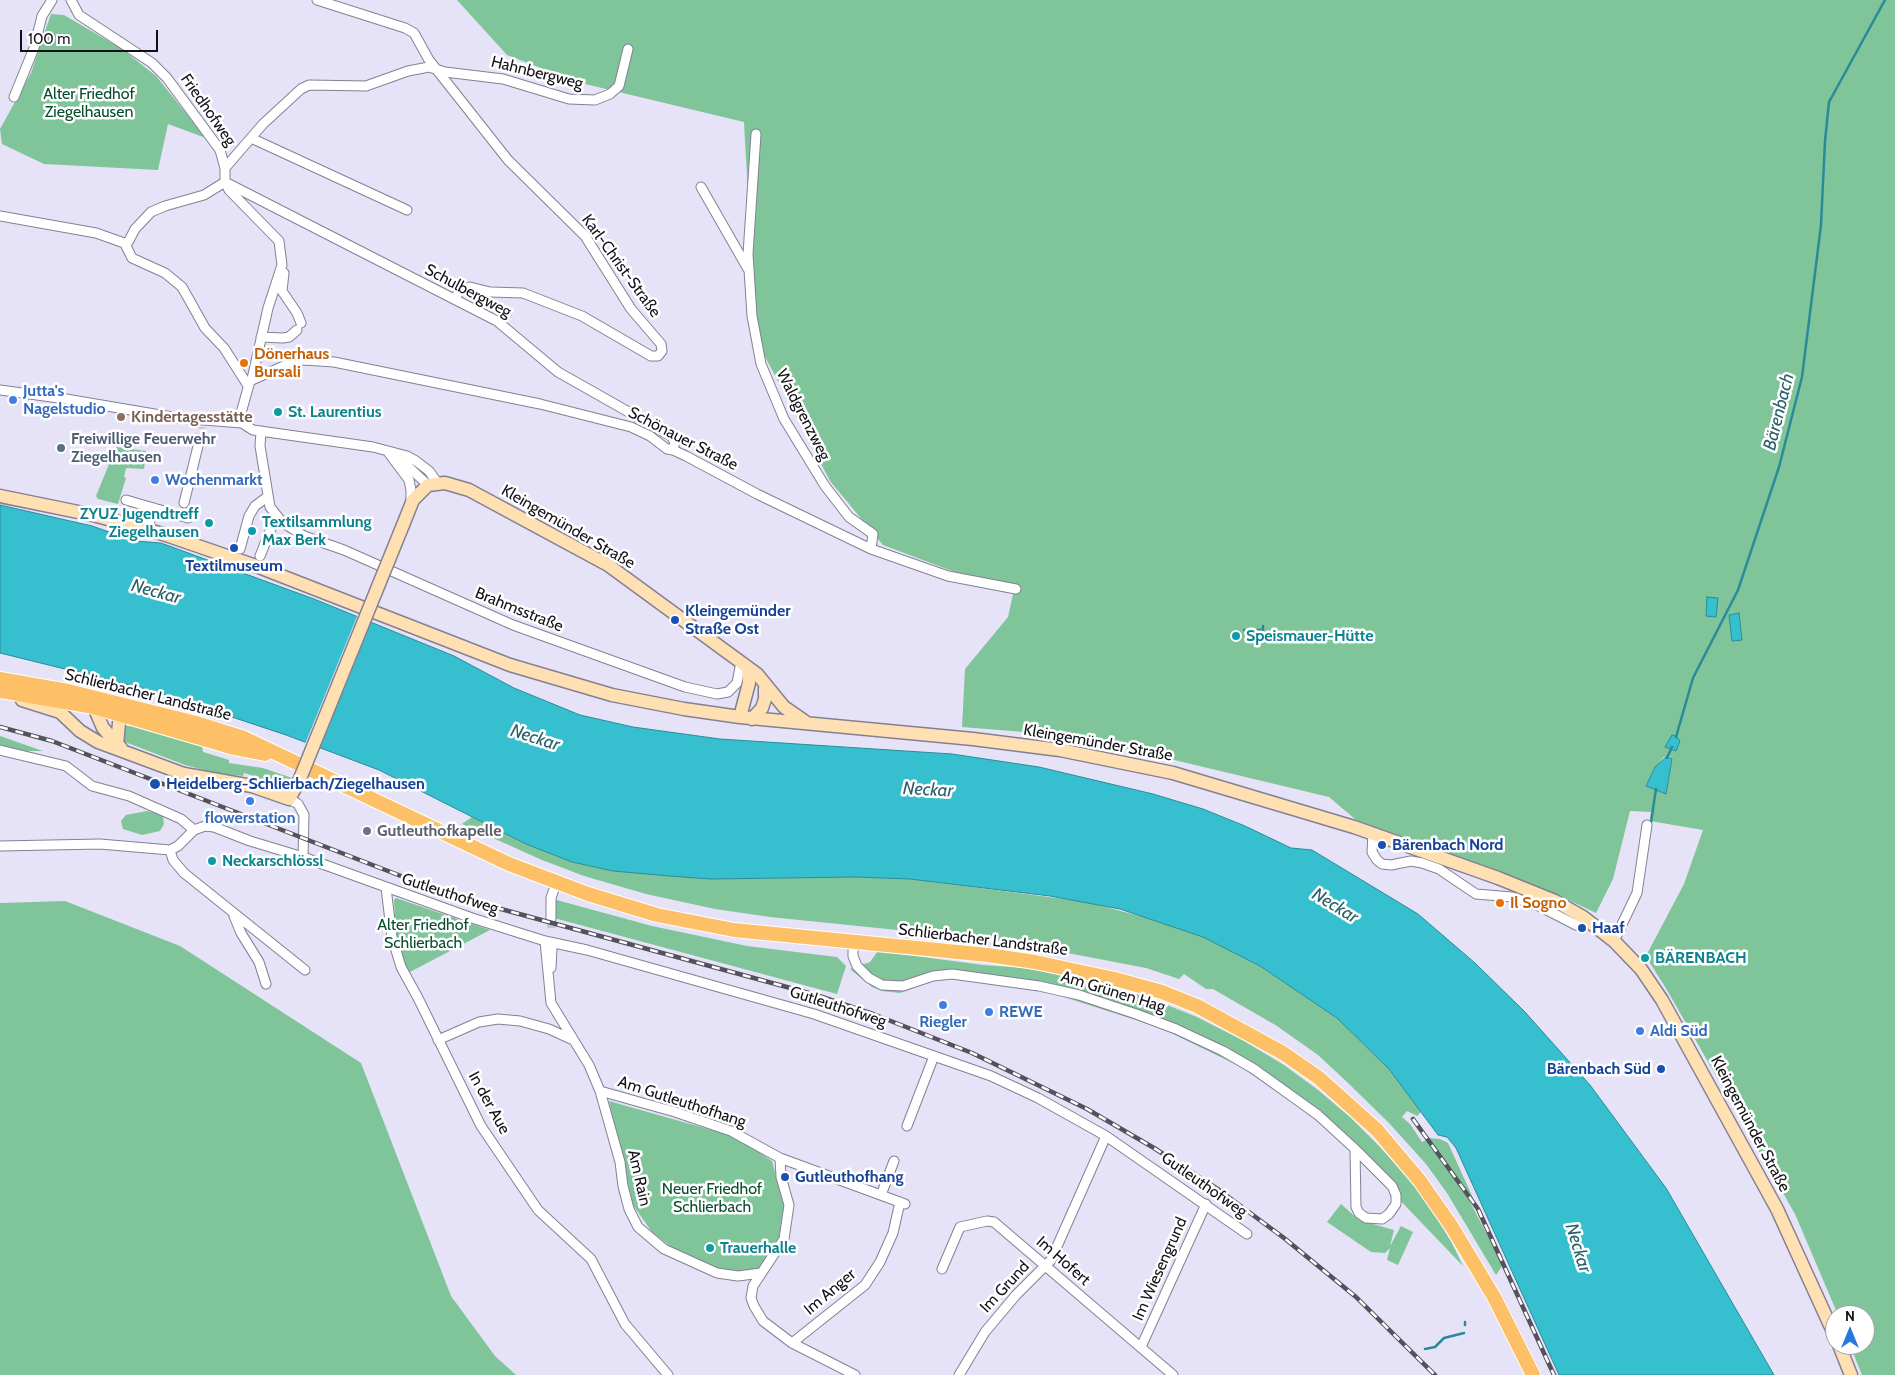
<!DOCTYPE html>
<meta charset="utf-8">
<style>
body{margin:0}
#map{position:relative;width:1895px;height:1375px;overflow:hidden;background:#e6e2f7;font-family:Cabin,sans-serif}
canvas{display:block}
.north{position:absolute;left:1825px;top:1305px;width:50px;height:50px;box-sizing:border-box;background:#fff;border:1px solid #a0a0a3;border-radius:50%;rotate:0deg;font-size:14px;font-weight:700;line-height:20px;text-align:center;color:#121118}
.north::after{content:'';display:block;margin:auto;width:18px;height:22px;background:#2876e1;clip-path:polygon(50% 0,100% 100%,50% 72%,0 100%)}
.scale{position:absolute;left:20px;top:30px;width:138px;height:22px;box-sizing:border-box;border:2px solid #121118;border-top:0;padding-left:6px;font-size:15px;line-height:18px;white-space:nowrap;color:#121118;-webkit-text-stroke:4px #fff;paint-order:stroke}
</style>
<div id="map">
<canvas width="1895" height="1375"></canvas>
<div class="north">N</div>
<div class="scale">100 m</div>
</div>
<script>
const ctx = document.querySelector('canvas').getContext('2d');
ctx.lineJoin = 'round';
function fillPath(path, color) {
  ctx.fillStyle = color;
  ctx.fill(path, 'evenodd');
}
function poly(rows) {
  const path = new Path2D();
  for (const r of rows) {
    path.moveTo(r[0], r[1]);
    for (let i = 2; i < r.length; i += 2) path.lineTo(r[i], r[i + 1]);
  }
  return path;
}
function trace(path, color, width, dash) {
  ctx.strokeStyle = color;
  ctx.lineWidth = width;
  ctx.lineCap = dash ? 'butt' : 'round';
  ctx.setLineDash(dash || []);
  ctx.stroke(path);
}
function drawText(font, color, halo, rows, align = 'center') {
  ctx.font = font + ' Cabin,sans-serif';
  ctx.lineWidth = 5;
  ctx.setLineDash([]);
  ctx.textBaseline = 'middle';
  ctx.strokeStyle = halo;
  ctx.fillStyle = color;
  for (const [text, x, y, turn = 0] of rows) {
    ctx.save();
    ctx.translate(x, y);
    ctx.rotate((+turn || 0) * Math.PI / 180);
    ctx.textAlign = isNaN(turn) ? turn : align;
    if (halo) ctx.strokeText(text, 0, 0);
    ctx.fillText(text, 0, 0);
    ctx.restore();
  }
}
const green = poly([
 [457,0,1895,0,1895,1375,1862,1375,1850,1345,1865,1345,1865,1315,1838,1315,1795,1214,1667,990,1648,960,1647,954,1684,884,1703,830,1650,821,1651,812,1630,811,1613,879,1596,913,1556,894,1382,842,1329,797,1074,736,962,727,965,669,1008,617,1013,594,883,545,830,481,759,345,752,267,744,122,577,82,507,55],
 [1739,614,1742,639,1733,641,1729,615],
 [1670,756,1672,761,1666,794,1646,786,1655,767,1664,757],
 [51,14,64,15,122,49,156,76,206,138,168,124,158,170,44,164,2,144,0,129,31,73],
 [116,447,146,451,144,469,126,468,124,477,126,478,118,504,98,499,96,496],
 [127,726,135,726,202,746,203,752,229,760,229,763,263,768,292,778,288,784,281,787,251,778,251,775,244,773,243,776,215,773,185,765,125,742,123,740,124,728],
 [0,736,43,751,14,751,0,747],
 [147,811,160,814,163,817,164,824,160,831,142,835,123,829,121,821,126,815],
 [472,817,526,844,572,862,613,871,710,879,855,877,910,879,1087,902,1151,919,1203,937,1260,966,1337,1018,1389,1069,1421,1112,1417,1116,1407,1111,1402,1117,1410,1124,1422,1142,1426,1140,1468,1198,1503,1265,1496,1275,1447,1193,1426,1164,1389,1123,1347,1082,1318,1055,1277,1026,1213,989,1206,989,1184,974,1179,979,1146,968,1005,941,770,917,715,909,646,894,584,876,542,860,462,824],
 [396,898,490,930,408,973,404,965,396,935,394,900],
 [553,899,652,926,747,946,837,957,846,966,837,994,554,918],
 [65,901,180,946,361,1063,451,1296,495,1356,516,1375,0,1375,0,903],
 [878,951,983,965,1024,968,1078,978,1147,997,1197,1017,1244,1041,1284,1065,1318,1090,1350,1117,1380,1147,1413,1184,1433,1212,1452,1243,1463,1266,1347,1145,1303,1110,1241,1067,1161,1028,1045,991,965,978,938,979,900,993,882,991,872,987,850,969,870,962],
 [609,1101,736,1137,772,1161,784,1205,779,1238,772,1255,758,1269,728,1272,706,1266,678,1252,652,1232,633,1205],
 [1428,1138,1440,1139,1448,1143,1474,1200],
 [1341,1204,1359,1220,1394,1230,1390,1246,1401,1226,1413,1232,1398,1265,1387,1260,1390,1248,1385,1253,1371,1252,1327,1222]
]);
const water = poly([
 [0,505,92,526,135,541,161,543,232,569,314,599,454,656,514,688,580,715,633,727,720,739,952,754,1039,767,1153,794,1203,809,1245,826,1291,848,1312,850,1418,914,1475,963,1525,1012,1590,1085,1666,1188,1774,1375,1559,1375,1456,1148,1447,1137,1438,1135,1389,1069,1337,1018,1260,966,1203,937,1120,909,1050,896,910,879,855,877,710,879,670,876,613,871,572,862,526,844,379,770,286,735,154,691,0,653,0,505],
 [1707,597,1718,598,1716,617,1706,616,1707,597],
 [1739,613,1742,640,1732,641,1729,615,1739,613],
 [1672,735,1676,736,1680,741,1676,751,1665,747,1672,735],
 [1667,756,1672,759,1666,794,1646,786,1655,767,1667,756]
]);
const pier = poly([
 [358,614,372,619,319,750,305,744]
]);
const stream = poly([
 [1244,630,1263,630,1263,626],
 [1676,737,1693,678,1738,590,1779,467,1802,377,1821,225,1825,141,1829,102,1885,0],
 [1667,758,1672,747],
 [1651,822,1656,789],
 [1465,1322,1465,1325],
 [1425,1349,1435,1347,1444,1338,1464,1333]
]);
const streetTunnel = poly([
 [199,442,201,427],
 [551,919,552,932]
]);
const street = poly([
 [71,0,79,15,152,63,167,78,220,150,225,168,225,182,229,190,279,241,282,265,268,308,252,379],
 [317,0,405,28,414,33,429,60,508,160,585,236,631,309,661,344,662,351,658,356,651,356,582,316,523,293,490,292,470,287,460,291,454,299],
 [14,97,34,48,42,16,52,0],
 [756,134,748,254,752,316,761,364,784,419,825,486,849,517,873,534,871,549],
 [251,138,407,210],
 [225,168,263,124,301,89,309,85,366,86,408,71,429,67,445,72,503,79,569,99,595,100,610,94,619,86,628,49],
 [225,182,497,321,558,372,671,436,675,442,673,450],
 [225,182,204,195,165,206,151,212,135,229,126,246,132,258,165,273,182,287,205,328,224,348,247,384],
 [701,187,748,269],
 [0,216,96,233,127,244],
 [284,273,282,291,297,313,301,323],
 [261,337,283,338,289,337,297,330],
 [0,390,66,399,178,418,242,423,253,430,373,447,407,456,416,461,429,471,437,482],
 [242,423,241,413,250,381,288,364,304,360,334,362,540,404,631,427,650,436,667,449,673,450,686,456,757,494,871,549,948,576,1016,589],
 [261,431,260,446,270,507,282,522,304,536,344,550,513,625,685,687,717,694,728,692,737,683,741,662],
 [388,452,409,480,411,490,411,504],
 [402,461,428,485],
 [126,500,188,518],
 [184,503,199,442],
 [147,530,154,508],
 [240,549,249,516,255,506,267,497],
 [260,556,276,516],
 [0,750,66,766,92,786,129,796,181,819,194,830],
 [289,799,298,804,304,815,303,857],
 [1373,834,1372,852,1377,860,1382,864,1391,865,1411,861,1422,863,1439,869,1476,894,1512,897,1539,906,1576,925,1583,917],
 [0,846,100,844,170,850,178,846,194,830,205,826,214,827,250,841,303,857,472,918,545,941,587,950,814,1014,991,1076,1038,1098,1106,1136,1247,1234],
 [170,850,173,860,184,873,305,970],
 [386,888,392,937,401,967,418,998,481,1126,538,1210,591,1259,625,1324,668,1375],
 [234,916,241,933,259,962,266,984],
 [551,919,551,898,556,883],
 [545,941,551,1003,589,1065,600,1091,620,1162,623,1186,629,1209,638,1227,664,1249,717,1273,738,1276,761,1273],
 [1614,941,1637,893,1647,825],
 [853,942,853,956,857,966,869,978,882,985,903,986,933,976,952,974,1039,986,1079,995,1136,1014,1176,1029,1223,1051,1254,1069,1318,1115,1355,1149,1392,1186,1396,1195,1396,1204,1389,1214,1382,1219,1366,1218,1359,1213,1356,1207,1355,1149],
 [551,968,552,948],
 [438,1040,479,1022,498,1019,520,1021,549,1029,573,1040],
 [600,1091,675,1112,731,1131,780,1158,781,1177,789,1205,784,1239,753,1286,751,1298,754,1306,763,1321,792,1343,855,1375],
 [907,1126,934,1056],
 [780,1158,905,1204],
 [881,1195,894,1161],
 [942,1269,960,1227,987,1221,994,1222,1173,1375],
 [792,1343,865,1285,880,1262,893,1233,900,1202],
 [1141,1347,1206,1204],
 [959,1375,985,1332,1016,1295,1051,1260,1106,1136]
]);
const secondary = poly([
 [0,496,93,515,163,534,256,566,510,665,612,695,684,709,740,717,973,739,1060,750,1173,773,1354,827,1498,878,1555,901,1583,917,1614,941,1641,969,1662,1000,1777,1209,1835,1336],
 [403,525,413,500,428,485,445,483,469,490,608,565,757,674,784,707,807,723],
 [22,700,60,712,80,731,98,742,184,774,252,786,289,799,299,781],
 [94,707,103,728,121,748],
 [740,717,749,683,748,669],
 [752,719,762,708,765,699,765,688],
 [117,745,119,723,125,715],
 [1839,1345,1851,1375]
]);
const primary = poly([
 [0,679,68,691,196,723,244,738,509,864,588,894,657,915,734,930,988,955,1035,962,1115,979,1162,992,1197,1006,1283,1053,1319,1078,1377,1130,1420,1181,1452,1227,1494,1297,1533,1375],
 [0,691,94,707,234,748,265,754]
]);
const rail = poly([
 [0,727,52,741,401,876,490,906,816,995,873,1014,972,1053,1087,1109,1154,1148,1219,1190,1284,1238,1356,1297,1435,1375],
 [1413,1119,1478,1209,1554,1375]
]);
const secondaryBridge = poly([
 [299,781,403,525]
]);
const markers = [
 [244,363,5,"#e8710a"],
 [13,400,5,"#3f7fe0"],
 [278,412,5,"#0f9aa8"],
 [121,417,5,"#8d6e63"],
 [61,448,5,"#5c6f8a"],
 [155,480,5,"#3f7fe0"],
 [209,523,5,"#0f9aa8"],
 [252,531,5,"#0f9aa8"],
 [234,548,5,"#1a4fb4"],
 [675,620,5,"#1a4fb4"],
 [1236,636,5,"#0f9aa8"],
 [155,784,6,"#1a4fb4"],
 [250,801,5,"#3f7fe0"],
 [367,831,5,"#6b7280"],
 [1382,845,5,"#1a4fb4"],
 [212,861,5,"#0f9aa8"],
 [1500,903,5,"#e8710a"],
 [1582,928,5,"#1a4fb4"],
 [1645,958,5,"#0f9aa8"],
 [943,1005,5,"#3f7fe0"],
 [989,1012,5,"#3f7fe0"],
 [1640,1031,5,"#3f7fe0"],
 [1661,1069,5,"#1a4fb4"],
 [785,1177,5,"#1a4fb4"],
 [710,1248,5,"#0f9aa8"]
];
const streetNames = [
 ["Hahnbergweg",537,73,14],
 ["Friedhofweg",208,110,55],
 ["Karl-Christ-Straße",621,266,54],
 ["Schulbergweg",468,291,28],
 ["Waldgrenzweg",803,415,63],
 ["Schönauer Straße",683,439,27],
 ["Kleingemünder Straße",568,527,30],
 ["Brahmsstraße",519,610,22],
 ["Schlierbacher Landstraße",148,695,14],
 ["Kleingemünder Straße",1098,743,10],
 ["Gutleuthofweg",450,894,18],
 ["Schlierbacher Landstraße",983,940,7],
 ["Am Grünen Hag",1113,992,17],
 ["Gutleuthofweg",838,1007,18],
 ["Am Gutleuthofhang",682,1102,18],
 ["In der Aue",489,1103,61],
 ["Kleingemünder Straße",1750,1124,62],
 ["Am Rain",639,1178,77],
 ["Gutleuthofweg",1204,1185,35],
 ["Im Hofert",1063,1261,41],
 ["Im Wiesengrund",1160,1269,-66],
 ["Im Grund",1005,1287,-47],
 ["Im Anger",830,1292,-40]
];
const parkNames = [
 ["Alter Friedhof",89,94],
 ["Ziegelhausen",89,112],
 ["Alter Friedhof",423,925],
 ["Schlierbach",423,943],
 ["Neuer Friedhof",712,1189],
 ["Schlierbach",712,1207]
];
const foodNames = [
 ["Dönerhaus",254,354],
 ["Bursali",254,372],
 ["Il Sogno",1510,903]
];
const shopNames = [
 ["Jutta's",23,391],
 ["Nagelstudio",23,409],
 ["Wochenmarkt",165,480],
 ["flowerstation",250,818,"center"],
 ["REWE",999,1012],
 ["Riegler",943,1022,"center"],
 ["Aldi Süd",1650,1031]
];
const cultureNames = [
 ["St. Laurentius",288,412],
 ["ZYUZ Jugendtreff",199,514,"right"],
 ["Ziegelhausen",199,532,"right"],
 ["Textilsammlung",262,522],
 ["Max Berk",262,540],
 ["Speismauer-Hütte",1246,636],
 ["Neckarschlössl",222,861],
 ["BÄRENBACH",1655,958],
 ["Trauerhalle",720,1248]
];
const educationNames = [
 ["Kindertagesstätte",131,417]
];
const serviceNames = [
 ["Freiwillige Feuerwehr",71,439],
 ["Ziegelhausen",71,457]
];
const transitNames = [
 ["Textilmuseum",234,566,"center"],
 ["Kleingemünder",685,611],
 ["Straße Ost",685,629],
 ["Heidelberg-Schlierbach/Ziegelhausen",166,784],
 ["Bärenbach Nord",1392,845],
 ["Haaf",1592,928],
 ["Bärenbach Süd",1651,1069,"right"],
 ["Gutleuthofhang",795,1177]
];
const worshipNames = [
 ["Gutleuthofkapelle",377,831]
];
const waterNames = [
 ["Bärenbach",1779,412,-76],
 ["Neckar",156,592,15],
 ["Neckar",535,738,18],
 ["Neckar",928,790,3],
 ["Neckar",1335,906,31],
 ["Neckar",1578,1248,73]
];
fillPath(green, '#7fc599');
fillPath(water, '#35bfcf');
trace(water, '#2a8b98', 1);
fillPath(pier, '#e6e2f7');
trace(stream, '#2a8b98', 2.5);
trace(streetTunnel, '#c6c3d6', 9, [9, 4.5]);
trace(street, '#848093', 11);
trace(secondary, '#848093', 15);
trace(primary, '#fff', 16);
trace(street, '#fff', 9);
trace(secondary, '#fee0b2', 12);
trace(primary, '#fdc066', 14);
trace(rail, '#53515c', 4.5);
trace(rail, '#fff', 2.5, [8]);
trace(secondaryBridge, '#848093', 15, []);
trace(secondaryBridge, '#fee0b2', 12);
for (const [x, y, r, color] of markers) {
  const dot = new Path2D();
  dot.arc(x, y, r, 0, 2 * Math.PI);
  ctx.fillStyle = color;
  ctx.fill(dot);
  trace(dot, '#fff', 2);
}
drawText('16px', '#121118', '#fff', streetNames);
drawText('16px', '#074e2c', '#fff', parkNames);
drawText('bold 16px', '#c56008', '#fff', foodNames, 'left');
drawText('bold 16px', '#366cbe', '#fff', shopNames, 'left');
drawText('bold 16px', '#0d838f', '#fff', cultureNames, 'left');
drawText('bold 16px', '#785e54', '#fff', educationNames, 'left');
drawText('bold 16px', '#4e5e75', '#fff', serviceNames, 'left');
drawText('bold 16px', '#164399', '#fff', transitNames, 'left');
drawText('bold 16px', '#5b616d', '#fff', worshipNames, 'left');
drawText('italic 18px', '#2a6067', '#fff', waterNames);
</script>
